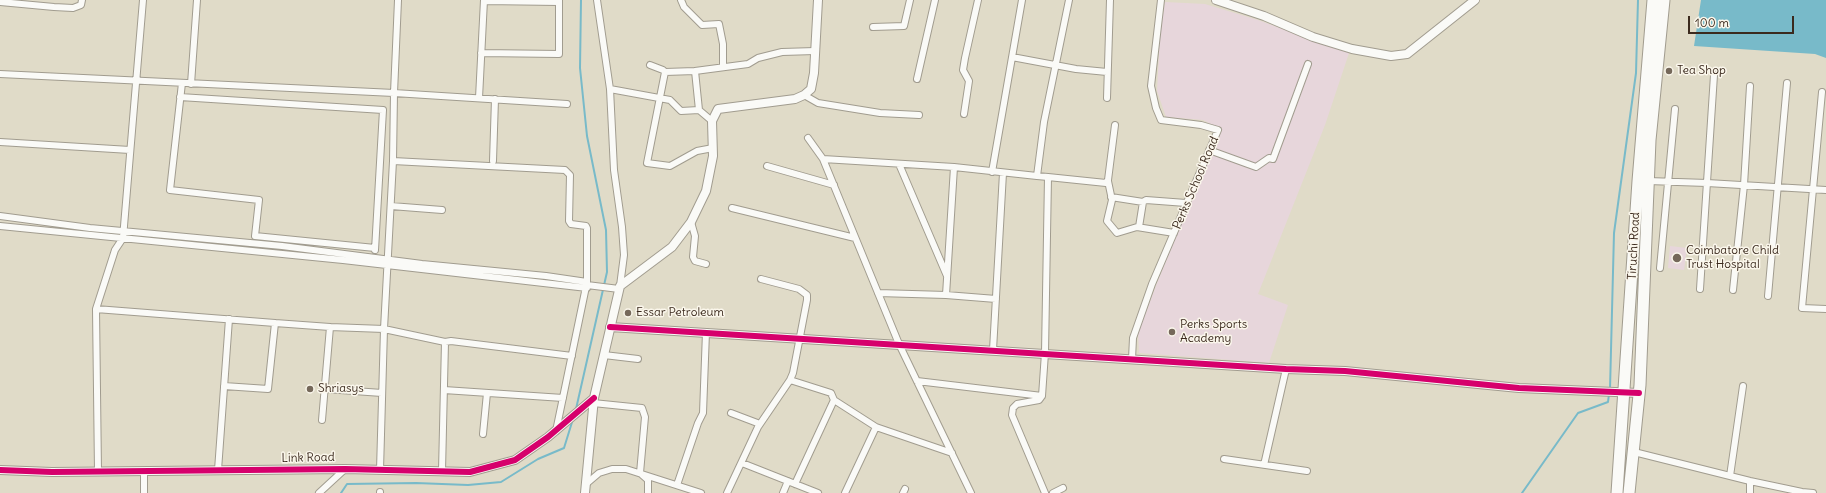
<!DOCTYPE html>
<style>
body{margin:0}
#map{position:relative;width:1826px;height:493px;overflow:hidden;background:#e0dbc8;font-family:Delius,sans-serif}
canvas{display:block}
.scale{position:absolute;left:1688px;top:16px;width:106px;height:18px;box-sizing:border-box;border:2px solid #3b2a1e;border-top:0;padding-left:5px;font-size:12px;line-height:14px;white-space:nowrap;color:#3b2a1e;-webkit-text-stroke:3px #fbf7ec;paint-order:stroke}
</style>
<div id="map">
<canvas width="1826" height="493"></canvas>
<div class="scale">100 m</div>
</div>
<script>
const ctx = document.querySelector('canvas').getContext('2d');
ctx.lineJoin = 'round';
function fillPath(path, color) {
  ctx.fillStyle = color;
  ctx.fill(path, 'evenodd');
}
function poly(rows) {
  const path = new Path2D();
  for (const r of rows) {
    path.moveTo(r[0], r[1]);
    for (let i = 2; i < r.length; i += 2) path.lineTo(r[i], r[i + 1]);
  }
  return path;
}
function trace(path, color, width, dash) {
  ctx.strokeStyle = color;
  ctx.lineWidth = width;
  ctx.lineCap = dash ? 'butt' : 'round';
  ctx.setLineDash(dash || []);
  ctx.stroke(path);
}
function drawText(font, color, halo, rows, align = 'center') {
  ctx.font = font + ' Delius,sans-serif';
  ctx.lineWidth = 3;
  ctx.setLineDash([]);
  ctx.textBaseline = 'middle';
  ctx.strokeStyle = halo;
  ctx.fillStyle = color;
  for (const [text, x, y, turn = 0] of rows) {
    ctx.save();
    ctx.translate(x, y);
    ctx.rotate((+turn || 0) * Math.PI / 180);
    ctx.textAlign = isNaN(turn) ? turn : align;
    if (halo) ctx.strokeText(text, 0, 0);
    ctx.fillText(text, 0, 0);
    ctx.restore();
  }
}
const built = poly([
 [1165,2,1205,4,1258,20,1349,53,1325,125,1258,294,1288,305,1269,363,1139,353,1138,333,1157,283,1189,205,1222,130,1203,120,1166,117,1157,91,1160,34],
 [1670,246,1687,248,1684,270,1668,268]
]);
const water = poly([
 [1701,0,1826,0,1826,58,1815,54,1694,46]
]);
const stream = poly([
 [1610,389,1614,233,1636,73,1638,0],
 [576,409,607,272,606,230,587,136,580,68,581,0],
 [341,493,347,484,416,483,468,485,501,482,538,459,564,448,573,419],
 [1522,493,1578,413,1608,402,1609,394]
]);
const minor = poly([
 [597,0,610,89,614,170,622,227,624,255,620,286],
 [681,0,684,7,702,25,719,24,723,44,723,67],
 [484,1,559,2],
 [0,2,54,7,73,8,81,5,82,0],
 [873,27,904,26,910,0],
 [481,53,559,54,559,0],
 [1012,57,1076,69,1107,72],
 [650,65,663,70,665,72,695,71],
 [665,72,647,163,670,166,697,151,713,148],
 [0,74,394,93,567,104],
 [917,79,935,0],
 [182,83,170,190,259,200,255,236,375,248],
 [191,84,197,0],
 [610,89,670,100,681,111,699,110],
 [1822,92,1802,308,1826,309],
 [804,95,818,103,880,113,919,115],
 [180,97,383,110,375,250],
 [479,98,484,0],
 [1107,98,1110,0],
 [964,114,969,81,963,70,965,58,978,0],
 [712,121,699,110,695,71,748,64,758,58,782,52,815,51],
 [808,138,823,159],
 [0,142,130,150],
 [1209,150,1256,167,1269,158,1273,159,1308,64],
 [393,161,565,170,570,175,569,221,571,224,586,226,587,228,587,282,556,431],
 [493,161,495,99],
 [899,164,947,276],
 [767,166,834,185],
 [992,172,1022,0],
 [1048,177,1106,183,1108,180,1115,125],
 [1108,181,1112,200,1107,221,1117,233,1137,227,1174,233],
 [1648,181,1707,183,1826,190],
 [1111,197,1143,202,1146,200,1186,203],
 [391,206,442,210],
 [732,208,855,238],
 [0,216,90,228,282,246,422,264,546,276,587,282],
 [691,222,695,236,693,257,695,261,706,264],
 [0,226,343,260,587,288],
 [1139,227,1143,202],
 [1660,268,1675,109],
 [587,285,619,289],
 [1700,289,1714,75],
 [1733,290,1744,185,1750,86],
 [878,293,946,295,954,167],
 [946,295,996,299],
 [1768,296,1787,83],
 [96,309,275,323],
 [993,350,1003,173],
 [604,355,638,359],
 [1132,359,1133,338,1152,284,1218,130,1201,125,1161,120,1156,108,1151,86,1161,0],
 [790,380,831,393,834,400,795,484],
 [917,381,1042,396],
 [224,386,268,389,275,323,330,327],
 [326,389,382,393],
 [444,390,563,398],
 [834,400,876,427,845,493],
 [593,403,642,408,645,417,640,473,648,480,648,493],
 [731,413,760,424],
 [322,420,330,327,384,329,445,342,451,341,572,356],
 [876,427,952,453],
 [483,434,487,393],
 [1634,452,1750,481,1802,492,1813,493],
 [1224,459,1307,471],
 [742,463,818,493],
 [1264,465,1286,369],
 [218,470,229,319],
 [380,470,384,329,393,161,394,93,398,0],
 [144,471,144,493],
 [442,471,445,342],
 [98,472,96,309,115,250,123,238,143,0],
 [1730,476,1743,386],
 [586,484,599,473,612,469,626,469,701,493],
 [677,485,698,423,703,413,706,332],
 [319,493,345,469],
 [380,493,380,492],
 [727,493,758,427,790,380,793,373,807,300,807,295,799,289,761,279],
 [783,493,788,481],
 [903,493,905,489],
 [971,493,899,344,823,159,954,167,1037,176],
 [1045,493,1012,415,1013,408,1017,404,1039,400,1042,396,1045,353,1048,177,1037,176,1044,122,1069,0],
 [1053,493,1063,488],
 [1750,493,1750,481]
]);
const tertiary = poly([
 [1216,0,1264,16,1313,37,1352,49,1391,56,1407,54,1475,0],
 [610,327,1286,369,1345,371,1519,388,1639,393],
 [0,470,52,472,345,469,470,472,515,460,548,437,594,398],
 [585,493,594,398,620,286,672,247,691,222,706,191,713,156,712,121,718,109,795,99,804,95,811,89,814,73,818,0]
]);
const trunk = poly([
 [1617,493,1638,181,1653,0],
 [1629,493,1640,385,1650,140,1664,0]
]);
const cycleway = poly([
 [610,327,1286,369,1345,371,1519,388,1639,393],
 [0,470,52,472,345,469,470,472,515,460,548,437,594,398]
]);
const markers = [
 [1669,71,4,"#75685a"],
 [1677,258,5,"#75685a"],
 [628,313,4,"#75685a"],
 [1172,332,4,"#75685a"],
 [310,389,4,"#75685a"]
];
const poiNames = [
 ["Tea Shop",1677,71],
 ["Coimbatore Child",1686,251],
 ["Trust Hospital",1686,265],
 ["Essar Petroleum",636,313],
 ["Perks Sports",1180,325],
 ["Academy",1180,339],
 ["Shriasys",318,389]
];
const streetNames = [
 ["Perks School Road",1196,183,-67],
 ["Tiruchi Road",1634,246,-87],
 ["Link Road",308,458,-1]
];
fillPath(built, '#e7d6db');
fillPath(water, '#78bac9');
trace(stream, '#78bac9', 2);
trace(minor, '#a19c8f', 8);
trace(tertiary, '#a19c8f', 10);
trace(trunk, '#a19c8f', 13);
trace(minor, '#fafaf7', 6);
trace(tertiary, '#fafaf7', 8);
trace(trunk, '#fafaf7', 11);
trace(cycleway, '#d6006c', 6);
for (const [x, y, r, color] of markers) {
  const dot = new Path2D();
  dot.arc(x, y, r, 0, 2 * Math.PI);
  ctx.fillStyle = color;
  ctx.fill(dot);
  trace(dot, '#fbf7ec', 1.5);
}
drawText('12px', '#3b2a1e', '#fbf7ec', poiNames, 'left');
drawText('12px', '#3b2a1e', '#fbf7ec', streetNames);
</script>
